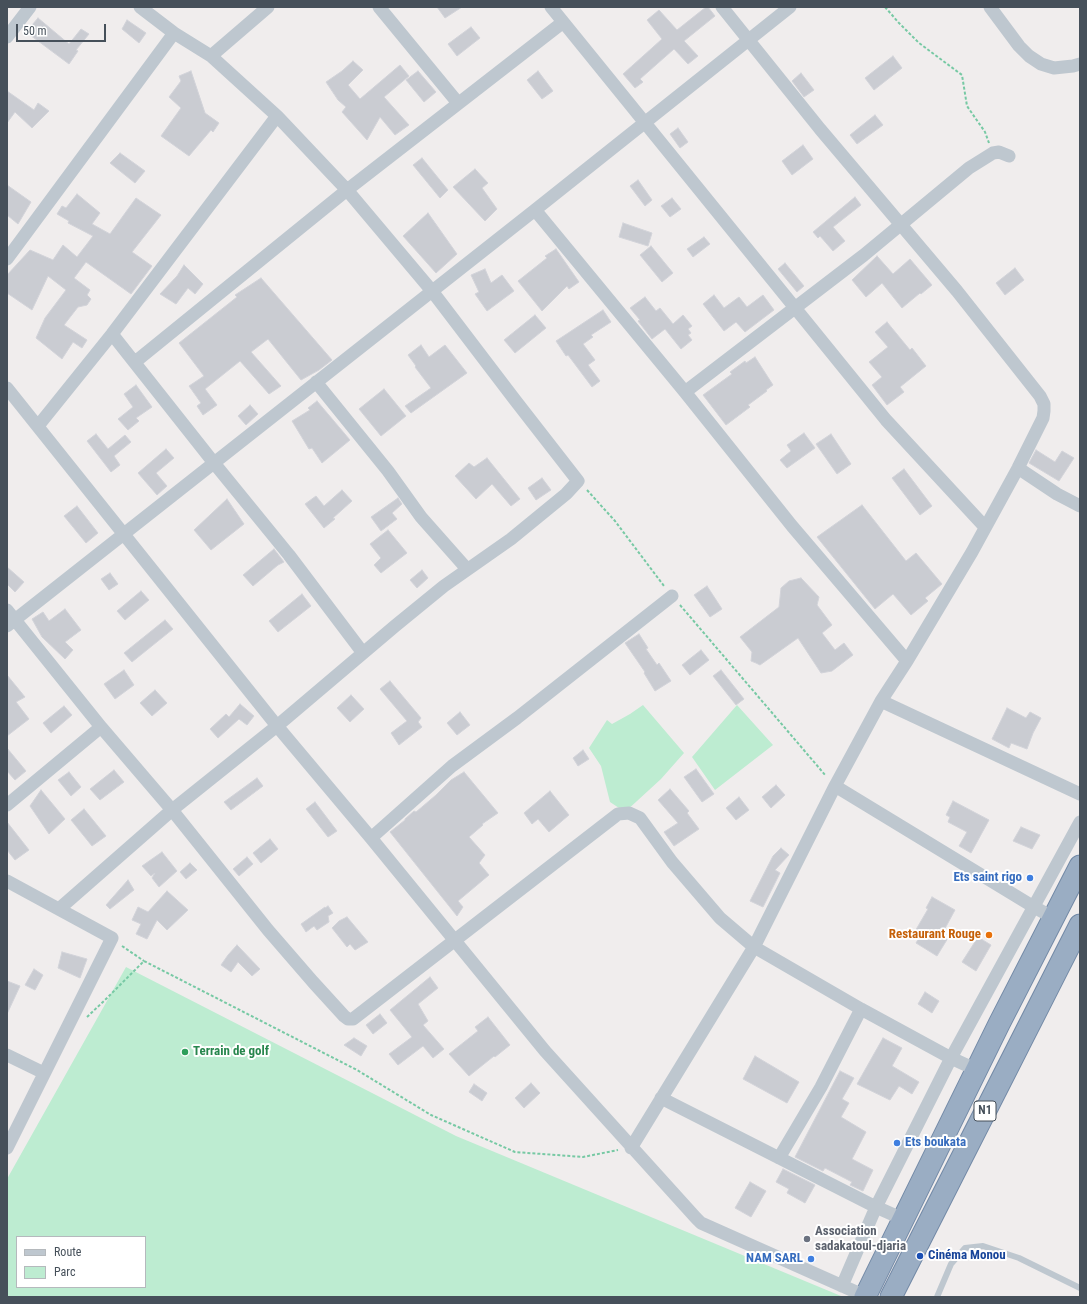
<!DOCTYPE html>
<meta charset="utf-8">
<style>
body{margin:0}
#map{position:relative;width:1087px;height:1304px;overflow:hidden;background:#f0eded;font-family:"Roboto Condensed",sans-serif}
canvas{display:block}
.frame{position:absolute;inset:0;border:8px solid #46505a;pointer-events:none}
.legend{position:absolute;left:16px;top:1236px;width:130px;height:52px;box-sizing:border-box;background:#fff;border:1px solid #b5b9bd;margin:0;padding:5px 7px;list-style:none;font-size:12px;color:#46505a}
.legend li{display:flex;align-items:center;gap:8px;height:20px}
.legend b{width:20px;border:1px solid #b5b9bd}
.scale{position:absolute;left:16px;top:24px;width:90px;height:18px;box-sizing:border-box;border:2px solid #46505a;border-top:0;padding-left:5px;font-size:12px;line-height:14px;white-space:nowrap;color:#46505a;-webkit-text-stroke:3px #fff;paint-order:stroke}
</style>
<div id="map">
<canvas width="1087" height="1304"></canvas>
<div class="frame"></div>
<ul class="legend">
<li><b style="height:5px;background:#bec7cf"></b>Route</li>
<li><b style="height:11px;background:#bdecd1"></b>Parc</li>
</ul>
<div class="scale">50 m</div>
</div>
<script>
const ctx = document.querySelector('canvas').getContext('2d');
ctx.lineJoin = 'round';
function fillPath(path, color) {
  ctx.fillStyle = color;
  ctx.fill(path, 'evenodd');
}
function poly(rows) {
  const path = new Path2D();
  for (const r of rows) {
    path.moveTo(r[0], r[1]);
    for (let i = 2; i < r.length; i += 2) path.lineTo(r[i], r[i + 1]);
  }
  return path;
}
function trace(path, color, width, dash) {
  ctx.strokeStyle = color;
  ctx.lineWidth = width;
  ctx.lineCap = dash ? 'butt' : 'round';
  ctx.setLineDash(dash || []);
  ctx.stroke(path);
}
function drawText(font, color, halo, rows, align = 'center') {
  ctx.font = font + ' "Roboto Condensed",sans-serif';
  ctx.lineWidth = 4;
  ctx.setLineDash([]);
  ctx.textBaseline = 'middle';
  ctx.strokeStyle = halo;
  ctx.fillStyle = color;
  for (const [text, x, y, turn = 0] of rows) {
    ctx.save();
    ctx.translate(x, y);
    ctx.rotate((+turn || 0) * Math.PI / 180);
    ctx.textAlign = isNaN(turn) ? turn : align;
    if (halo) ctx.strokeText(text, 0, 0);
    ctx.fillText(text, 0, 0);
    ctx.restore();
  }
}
const green = poly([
 [643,705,684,753,661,779,625,812,610,802,601,766,589,748,607,720,612,724,630,714],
 [737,705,773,745,715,790,692,757],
 [126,967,456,1136,841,1296,7,1297,7,1179],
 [17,1237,145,1237,145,1287,17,1287]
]);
const building = poly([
 [437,7,462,7,445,18,437,7],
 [706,7,708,7,715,16,684,41,698,56,688,64,674,49,640,79,643,82,635,88,623,74,662,39,647,20,659,10,677,30,706,7],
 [38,18,69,44,81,29,89,34,76,50,78,51,69,64,26,32,38,18],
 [127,20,146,33,139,43,122,29,127,20],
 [471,27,480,38,457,56,448,44,471,27],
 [893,56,902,68,874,90,865,78,893,56],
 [353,61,363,70,348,85,360,99,400,65,409,76,384,97,409,125,395,135,380,117,367,140,342,112,346,107,338,100,326,82,342,71,353,61],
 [191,71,205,113,219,123,213,132,211,130,189,156,161,136,181,108,169,97,181,81,179,76,191,71],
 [418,71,436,92,424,102,406,80,418,71],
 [538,71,553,91,542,99,527,80,538,71],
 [801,73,814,90,804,97,792,81,801,73],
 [7,91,34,110,38,103,49,111,32,128,15,112,7,123,7,91],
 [875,115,883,125,857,144,850,135,875,115],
 [678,128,688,142,680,148,670,134,678,128],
 [803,145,813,159,792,175,782,161,803,145],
 [120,153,145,171,135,183,110,163,120,153],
 [422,158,448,190,440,198,413,165,422,158],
 [475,169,488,183,482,188,497,209,485,221,453,187,475,169],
 [638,180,652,200,645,206,630,186,638,180],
 [7,185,31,202,18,224,7,215,7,185],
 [77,194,100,213,92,224,110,234,136,198,161,215,132,252,152,266,131,294,86,262,74,278,90,290,87,295,91,299,87,305,78,307,64,325,87,340,82,348,73,342,62,359,36,338,45,318,66,290,48,276,32,310,7,293,7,275,30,250,53,260,63,245,77,257,93,236,68,223,69,221,57,214,62,206,66,208,77,194],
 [855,197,861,205,833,227,845,241,833,251,820,236,818,238,813,232,855,197],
 [672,198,681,209,670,217,661,206,672,198],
 [428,213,457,254,436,273,403,236,428,213],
 [623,223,652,233,648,246,619,237,623,223],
 [704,237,710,244,693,257,687,249,704,237],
 [651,246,673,273,662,282,640,255,651,246],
 [556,249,579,282,569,289,567,286,542,311,518,281,547,258,545,256,556,249],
 [877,256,893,274,910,259,932,285,921,294,920,293,902,308,882,283,866,297,852,280,877,256],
 [785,263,804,286,797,292,778,269,785,263],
 [184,265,203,284,195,294,188,288,176,304,160,294,177,276,184,265],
 [1015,268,1024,280,1005,295,996,283,1015,268],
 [485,269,491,283,502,275,514,291,487,311,475,294,479,292,471,275,485,269],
 [261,278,332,360,319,370,301,380,268,339,251,352,281,386,269,394,240,361,205,389,217,405,203,415,197,406,201,403,189,386,204,376,179,343,237,297,235,295,261,278],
 [714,295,724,308,739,297,747,307,763,295,774,310,745,332,736,322,724,331,703,304,714,295],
 [645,297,656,311,660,308,673,324,683,315,692,326,688,329,691,333,688,335,692,340,681,349,665,329,652,339,638,321,640,320,630,308,645,297],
 [603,310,611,322,591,335,593,337,583,344,595,360,588,365,600,381,592,387,568,355,566,356,556,341,603,310],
 [535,315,546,328,515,353,504,340,535,315],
 [887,322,910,350,912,348,926,366,900,387,904,392,887,405,872,385,882,377,869,362,888,347,875,332,887,322],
 [421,345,429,357,445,345,467,373,411,413,405,406,431,388,415,367,416,366,408,355,421,345],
 [755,357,773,385,766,390,767,391,748,405,750,407,726,425,703,395,732,374,730,372,745,361,746,363,755,357],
 [136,385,152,407,136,418,139,421,128,430,118,419,133,407,124,394,136,385],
 [384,389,406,416,381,436,359,409,384,389],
 [317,401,350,440,322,463,312,448,309,449,292,421,310,410,308,408,317,401],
 [250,405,258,414,246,425,238,416,250,405],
 [804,433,815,448,787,468,780,460,791,451,787,445,804,433],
 [96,434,108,449,125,435,131,442,114,456,120,465,111,472,87,441,96,434],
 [831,434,851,464,837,474,816,444,831,434],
 [166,449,174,458,156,473,167,486,157,495,138,473,166,449],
 [1036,450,1055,462,1062,451,1074,458,1059,481,1029,463,1036,450],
 [487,458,520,499,511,506,492,484,476,499,455,476,469,463,474,467,487,458],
 [904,469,932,506,920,515,892,478,904,469],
 [542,478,551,490,536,500,528,488,542,478],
 [342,490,352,501,333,518,335,519,324,528,305,504,316,496,324,506,342,490],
 [398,498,402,504,392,513,397,519,381,531,371,517,398,498],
 [227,499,244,524,211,550,194,530,227,499],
 [862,505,906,561,916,553,942,584,925,598,928,601,911,615,893,594,875,609,817,537,862,505],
 [77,506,98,533,86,543,64,516,77,506],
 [388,530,407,553,381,573,374,565,381,558,370,544,388,530],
 [274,549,284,562,278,565,253,586,243,575,274,549],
 [7,567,24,582,15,592,7,584,7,567],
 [422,570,428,578,417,588,410,580,422,570],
 [110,573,118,584,109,590,101,579,110,573],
 [801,578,819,597,817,605,832,625,822,633,835,650,844,643,853,655,832,671,821,673,798,638,760,665,756,663,751,661,752,652,740,637,779,607,781,588,789,581,801,578],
 [707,586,722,609,710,617,694,595,707,586],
 [141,591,149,600,125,620,117,611,141,591],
 [302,594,311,606,278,632,269,621,302,594],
 [65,609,81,630,65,642,73,650,65,659,42,637,32,619,43,612,49,621,65,609],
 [165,620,173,629,132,662,124,653,165,620],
 [639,634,648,648,646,649,657,665,659,663,671,681,655,691,644,673,645,672,625,643,639,634],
 [701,650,709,660,690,675,682,665,701,650],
 [124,670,134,685,115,699,104,684,124,670],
 [721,670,744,699,736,705,713,676,721,670],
 [7,675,25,697,16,702,29,719,7,736,7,675],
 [390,681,421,718,418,722,422,727,399,745,391,733,407,721,380,689,390,681],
 [155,690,167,703,152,716,140,703,155,690],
 [351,695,364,709,350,722,337,708,351,695],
 [240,704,254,716,247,725,239,719,218,738,210,729,226,714,229,717,240,704],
 [64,706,72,715,51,733,43,723,64,706],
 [1007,708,1026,718,1030,712,1041,718,1033,733,1027,749,1011,743,1009,748,992,739,1007,708],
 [460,712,470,725,457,735,447,723,460,712],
 [7,748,26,771,15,780,7,771,7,748],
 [583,750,589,759,578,766,573,758,583,750],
 [696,769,714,794,702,802,684,777,696,769],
 [114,770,124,782,100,800,90,789,114,770],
 [69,772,81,787,71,796,58,780,69,772],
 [464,772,498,813,482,824,483,825,469,837,485,855,479,863,489,875,458,901,463,907,457,916,390,832,405,820,405,819,414,811,416,812,436,795,451,780,464,772],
 [257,778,263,786,231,810,224,802,257,778],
 [776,785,785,795,771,808,762,797,776,785],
 [670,789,689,811,687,813,699,829,674,846,664,832,678,823,658,800,670,789],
 [41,790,65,819,49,834,30,806,41,790],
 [550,791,569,815,549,832,538,819,532,824,524,813,550,791],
 [739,797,749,810,736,820,726,808,739,797],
 [953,801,989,820,971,853,959,846,967,832,948,822,950,817,946,815,953,801],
 [315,802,337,831,328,837,306,809,315,802],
 [84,809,106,836,92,846,71,820,84,809],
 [7,822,29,850,15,860,7,850,7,822],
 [1021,827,1040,835,1032,849,1013,841,1021,827],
 [270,839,278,849,261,863,253,853,270,839],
 [781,848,789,855,775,870,780,873,763,907,750,901,773,856,781,848],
 [162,852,177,871,159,887,152,878,155,873,151,876,142,866,162,852],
 [247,857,253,864,239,876,233,869,247,857],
 [190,863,197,870,186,879,180,872,190,863],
 [128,880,134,890,110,909,106,905,128,880],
 [167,891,188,910,167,930,157,920,147,939,136,934,141,924,132,920,138,907,148,912,167,891],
 [932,897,955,910,942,934,948,938,937,956,916,943,920,936,914,933,928,909,926,908,932,897],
 [328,906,333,913,328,916,329,922,317,930,314,926,306,932,301,924,325,907,325,908,328,906],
 [347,917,368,942,355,950,350,944,347,947,332,928,339,921,347,917],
 [978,937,991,945,976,971,962,962,978,937],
 [237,945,260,969,252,976,238,962,231,972,221,965,228,955,237,945],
 [62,952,87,959,80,978,58,968,62,952],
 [34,969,43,975,35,990,25,985,34,969],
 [430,977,438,988,418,1004,428,1021,423,1025,444,1049,433,1058,423,1046,398,1065,389,1054,412,1037,390,1010,430,977],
 [7,981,20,986,7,1014,7,981],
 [925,992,939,1001,932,1013,918,1004,925,992],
 [380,1014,387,1023,373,1034,366,1025,380,1014],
 [488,1017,510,1045,495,1057,494,1056,469,1076,449,1054,478,1031,475,1027,488,1017],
 [354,1038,367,1046,361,1056,344,1045,354,1038],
 [883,1038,902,1048,892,1066,919,1082,912,1094,899,1086,890,1100,857,1084,883,1038],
 [755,1056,799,1082,787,1103,743,1079,755,1056],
 [840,1071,854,1078,842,1099,849,1103,841,1117,866,1132,852,1159,873,1170,863,1191,850,1185,852,1182,825,1168,823,1171,795,1157,840,1071],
 [531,1083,540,1093,524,1108,515,1098,531,1083],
 [474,1084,487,1093,482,1101,469,1092,474,1084],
 [783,1169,815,1185,805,1203,787,1193,789,1189,776,1182,783,1169],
 [750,1182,766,1191,751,1217,735,1208,750,1182]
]);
const path = poly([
 [885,7,899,23,919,43,962,75,967,106,985,132,989,143],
 [587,490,615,521,664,586],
 [680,605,826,776],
 [122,946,144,961],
 [87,1017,105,1000,144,961,357,1070,431,1115,515,1152,583,1157,618,1150]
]);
const service = poly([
 [937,1297,951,1264,965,1248,983,1246,1019,1258,1080,1288]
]);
const minor = poly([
 [379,7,458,103],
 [551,7,886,420,985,527],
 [990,7,1019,46,1029,56,1041,64,1054,68,1073,66,1080,64],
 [7,37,30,7],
 [211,56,268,7],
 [535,210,685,392,792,526,907,661],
 [7,259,174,33],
 [112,334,214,463,289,555,363,653],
 [135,362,347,190,562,23],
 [316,382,388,471,421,517,467,569],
 [7,388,277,726,371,838,545,1051,696,1218,701,1223,865,1296],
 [685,392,864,255,969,168,993,153,999,152,1009,156],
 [38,426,112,334,277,116],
 [1018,468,1057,494,1080,506],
 [7,610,101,727,172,810,268,930,313,982,344,1016,348,1019,353,1019,618,814,629,813,640,818,672,862,720,918,754,947,861,1009,951,1058,977,1070],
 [7,626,535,210,790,7],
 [881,701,1080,794],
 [835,786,1034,907,1054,918],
 [7,805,101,727],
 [371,838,452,766,517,718,672,596],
 [7,881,112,938,7,1148],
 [59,909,172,810,277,726,395,626,444,586,511,539,566,494,578,481,515,400,432,291,347,190,277,116,211,56,174,33,140,7],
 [7,1055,44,1073],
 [661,1098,876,1207,842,1286],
 [631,1148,754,947,835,786,881,701,907,661,972,552,1018,468,1043,418,1044,411,1044,404,1040,396,957,291,820,129,722,7],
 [779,1158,821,1087,861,1009],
 [903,1219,876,1207,951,1058,1080,822]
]);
const trunk = poly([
 [865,1297,999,1024,1080,866],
 [891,1297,1080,925]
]);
const markers = [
 [1030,878,4,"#3f7fe0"],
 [989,935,4,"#e8710a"],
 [185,1052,4,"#2e9e5b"],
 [897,1143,4,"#3f7fe0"],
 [807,1239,4,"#6b7280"],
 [920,1256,4,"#1a4fb4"],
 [811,1259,4,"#3f7fe0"]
];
const shields = [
 [985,1111,22]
];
const shieldNames = [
 ["N1",985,1111]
];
const shopNames = [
 ["Ets saint rigo",1022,878],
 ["Ets boukata",905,1143,"left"],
 ["NAM SARL",803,1259]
];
const foodNames = [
 ["Restaurant Rouge",981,935]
];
const leisureNames = [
 ["Terrain de golf",193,1052]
];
const worshipNames = [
 ["Association",815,1232],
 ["sadakatoul-djaria",815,1247]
];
const transitNames = [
 ["Cinéma Monou",928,1256]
];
fillPath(green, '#bdecd1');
fillPath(building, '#caccd2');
trace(building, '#d2d3d9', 1);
trace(trunk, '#7289a6', 23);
trace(path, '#77c9a4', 2, [3, 2]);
trace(service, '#bec7cf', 6);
trace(minor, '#bec7cf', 13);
trace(trunk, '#9aadc3', 21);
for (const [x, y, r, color] of markers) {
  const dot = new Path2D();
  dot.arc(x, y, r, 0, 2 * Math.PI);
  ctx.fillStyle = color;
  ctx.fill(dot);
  trace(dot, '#fff', 1.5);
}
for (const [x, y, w] of shields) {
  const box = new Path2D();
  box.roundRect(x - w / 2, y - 10, w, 20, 3);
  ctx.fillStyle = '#fff';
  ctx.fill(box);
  trace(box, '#46505a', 1);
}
drawText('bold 12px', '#46505a', null, shieldNames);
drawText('bold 13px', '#366cbe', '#fff', shopNames, 'right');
drawText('bold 13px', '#c56008', '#fff', foodNames, 'right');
drawText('bold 13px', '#27864d', '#fff', leisureNames, 'left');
drawText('bold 13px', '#5b616d', '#fff', worshipNames, 'left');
drawText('bold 13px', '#164399', '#fff', transitNames, 'left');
</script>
